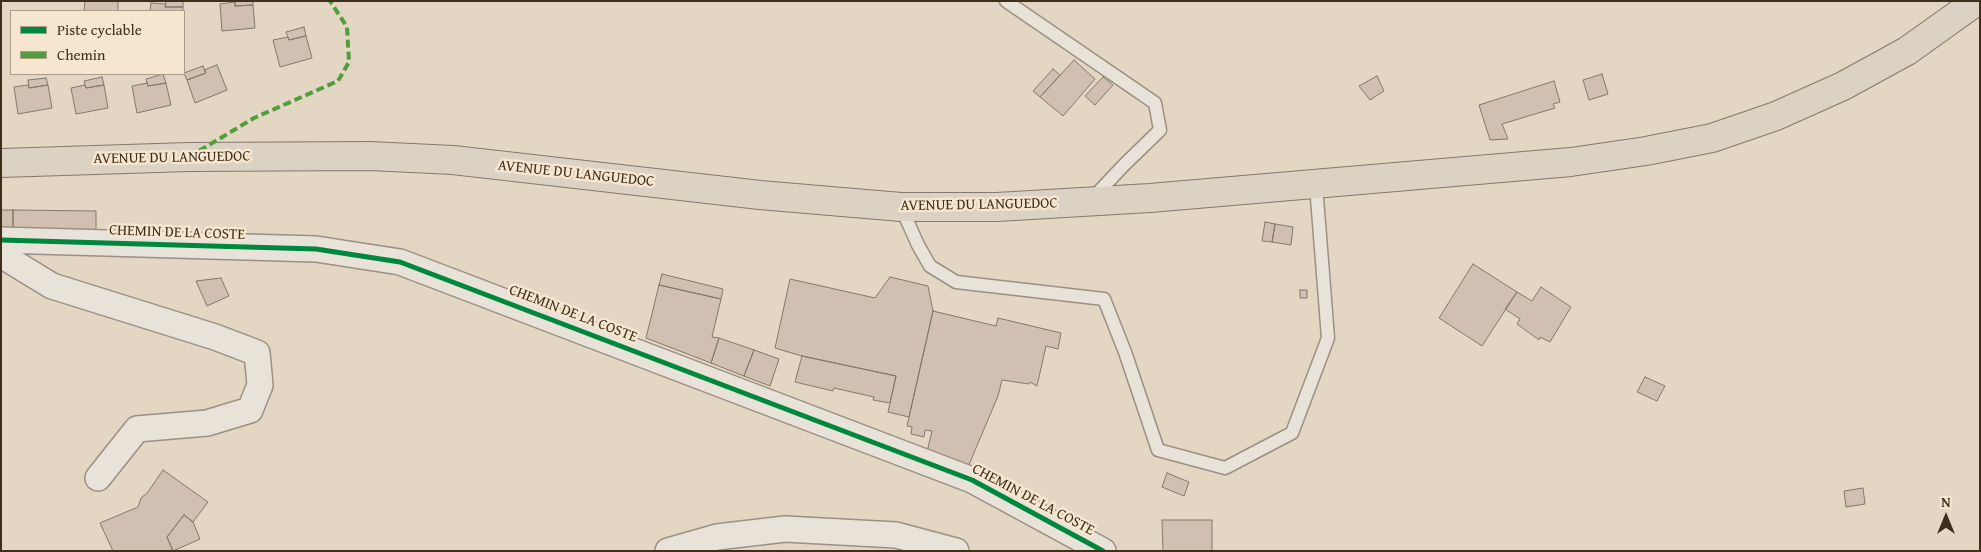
<!DOCTYPE html>
<style>
body{margin:0}
#map{position:relative;width:1981px;height:552px;overflow:hidden;background:#e3d6c2;font-family:"Gentium Book Plus",serif}
canvas{display:block}
.frame{position:absolute;inset:0;border:2px solid #3e2f1b;pointer-events:none}
.legend{position:absolute;left:10px;top:10px;width:175px;height:65px;box-sizing:border-box;background:#f6e6cf;border:1px solid #ac9d87;margin:0;padding:6px 9px;list-style:none;font-size:15px;color:#3e2f1b}
.legend li{display:flex;align-items:center;gap:10px;height:25px}
.legend b{width:25px;border:1px solid #ac9d87}
.north{position:absolute;left:1921px;top:492px;width:50px;height:50px;-webkit-text-stroke:4px #f6e6cf;paint-order:stroke;rotate:0deg;font-size:14px;font-weight:700;line-height:20px;text-align:center;color:#3e2f1b}
.north::after{content:'';display:block;margin:auto;width:18px;height:22px;background:#3e2f1b;clip-path:polygon(50% 0,100% 100%,50% 72%,0 100%)}
</style>
<div id="map">
<canvas width="1981" height="552"></canvas>
<div class="frame"></div>
<ul class="legend">
<li><b style="height:6px;background:#00873e"></b>Piste cyclable</li>
<li><b style="height:6px;background:#539d3e"></b>Chemin</li>
</ul>
<div class="north">N</div>
</div>
<script>
const ctx = document.querySelector('canvas').getContext('2d');
ctx.lineJoin = 'round';
function fillPath(path, color) {
  ctx.fillStyle = color;
  ctx.fill(path, 'evenodd');
}
function poly(rows) {
  const path = new Path2D();
  for (const r of rows) {
    path.moveTo(r[0], r[1]);
    for (let i = 2; i < r.length; i += 2) path.lineTo(r[i], r[i + 1]);
  }
  return path;
}
function trace(path, color, width, dash) {
  ctx.strokeStyle = color;
  ctx.lineWidth = width;
  ctx.lineCap = dash ? 'butt' : 'round';
  ctx.setLineDash(dash || []);
  ctx.stroke(path);
}
function drawText(font, color, halo, rows, align = 'center') {
  ctx.font = font + ' "Gentium Book Plus",serif';
  ctx.lineWidth = 5;
  ctx.setLineDash([]);
  ctx.textBaseline = 'middle';
  ctx.strokeStyle = halo;
  ctx.fillStyle = color;
  for (const [text, x, y, turn = 0] of rows) {
    ctx.save();
    ctx.translate(x, y);
    ctx.rotate((+turn || 0) * Math.PI / 180);
    ctx.textAlign = isNaN(turn) ? turn : align;
    if (halo) ctx.strokeText(text, 0, 0);
    ctx.fillText(text, 0, 0);
    ctx.restore();
  }
}
const building = poly([
 [85,1,118,1,118,11,84,11,85,1],
 [166,1,183,1,183,7,165,7,166,1],
 [235,1,253,1,253,5,235,6,235,1],
 [235,2,235,6,253,5,255,28,222,31,220,4,235,2],
 [151,3,166,4,165,7,183,7,183,11,150,11,151,3],
 [304,27,306,36,289,40,286,32,304,27],
 [306,36,312,58,280,67,273,40,288,37,289,40,306,36],
 [1074,60,1095,79,1063,116,1040,97,1074,60],
 [217,65,227,90,195,103,187,80,206,73,204,70,217,65],
 [203,66,206,73,187,80,184,73,203,66],
 [1053,69,1060,75,1040,97,1033,91,1053,69],
 [163,74,166,83,148,86,146,79,163,74],
 [1602,74,1608,94,1589,100,1583,80,1602,74],
 [1377,76,1384,91,1370,100,1359,86,1377,76],
 [102,77,104,85,86,88,84,81,102,77],
 [1103,77,1113,85,1095,105,1085,96,1103,77],
 [46,78,48,85,29,88,28,80,46,78],
 [1554,81,1560,102,1553,104,1555,108,1502,124,1508,139,1490,140,1479,105,1554,81],
 [147,83,148,86,166,83,171,105,137,113,132,86,147,83],
 [28,85,29,88,48,85,52,108,18,114,14,87,28,85],
 [85,85,86,88,104,85,108,108,76,114,71,88,85,85],
 [1,210,13,210,13,235,1,235,1,210],
 [13,210,96,211,96,236,13,235,13,210],
 [1265,222,1275,224,1272,242,1262,241,1265,222],
 [1275,224,1293,227,1291,245,1272,242,1275,224],
 [1473,264,1517,292,1482,346,1439,318,1473,264],
 [662,274,723,289,721,299,659,285,662,274],
 [890,277,928,286,933,311,909,417,888,412,896,376,802,356,775,348,790,279,875,298,890,277],
 [221,278,229,296,207,306,196,281,221,278],
 [659,285,721,299,712,337,719,338,711,363,646,338,659,285],
 [1541,287,1571,307,1550,342,1540,337,1539,340,1517,324,1520,319,1505,309,1517,292,1532,301,1541,287],
 [1300,290,1307,290,1307,298,1300,298,1300,290],
 [933,311,996,326,998,318,1061,333,1058,349,1046,346,1037,386,1030,382,1029,384,1002,380,998,396,968,467,927,452,932,431,925,430,924,437,911,434,912,427,907,426,933,311],
 [719,338,754,350,744,376,711,363,719,338],
 [754,350,779,359,770,386,744,376,754,350],
 [802,356,896,376,890,403,873,400,874,397,834,388,833,391,795,382,802,356],
 [1645,377,1665,386,1657,401,1637,392,1645,377],
 [163,470,208,502,193,522,184,515,167,537,173,551,113,551,100,523,138,507,141,498,148,492,163,470],
 [1167,473,1189,482,1184,496,1162,487,1167,473],
 [1863,488,1865,504,1846,507,1844,491,1863,488],
 [184,515,193,522,200,539,173,551,167,537,184,515],
 [1162,520,1212,520,1212,551,1163,551,1162,520]
]);
const service = poly([
 [1006,1,1155,103,1160,130,1124,165,1092,199],
 [901,207,918,245,930,266,956,282,1104,299,1125,352,1158,450,1225,468,1292,433,1328,338,1316,185]
]);
const minor = poly([
 [1,240,316,249,400,262,972,480,1103,551],
 [1,255,52,286,215,337,257,353,260,385,250,410,207,423,137,429,98,478],
 [668,551,717,537,785,529,896,535,956,551]
]);
const primary = poly([
 [1,163,189,157,370,156,453,160,760,195,901,207,997,207,1150,198,1571,162,1646,151,1712,138,1776,116,1843,86,1907,51,1977,1]
]);
const quiet = poly([
 [189,157,254,118,338,81,349,62,347,27,330,1]
]);
const cycleway = poly([
 [1,240,316,249,400,262,972,480,1103,551]
]);
const streetNames = [
 ["AVENUE DU LANGUEDOC",172,158,-1],
 ["AVENUE DU LANGUEDOC",576,174,6],
 ["AVENUE DU LANGUEDOC",979,205,-1],
 ["CHEMIN DE LA COSTE",177,233,2],
 ["CHEMIN DE LA COSTE",573,314,21],
 ["CHEMIN DE LA COSTE",1033,500,28]
];
fillPath(building, '#d1bfb1');
trace(building, '#82796c', 1);
trace(service, '#9a9083', 15);
trace(minor, '#9a9083', 28);
trace(primary, '#82796c', 30);
trace(service, '#e8e2d8', 12);
trace(minor, '#e8e2d8', 25);
trace(primary, '#dbd2c3', 28);
trace(quiet, '#539d3e', 4, [8, 4]);
trace(cycleway, '#00873e', 5);
drawText('15px', '#3e2f1b', '#f6e6cf', streetNames);
</script>
